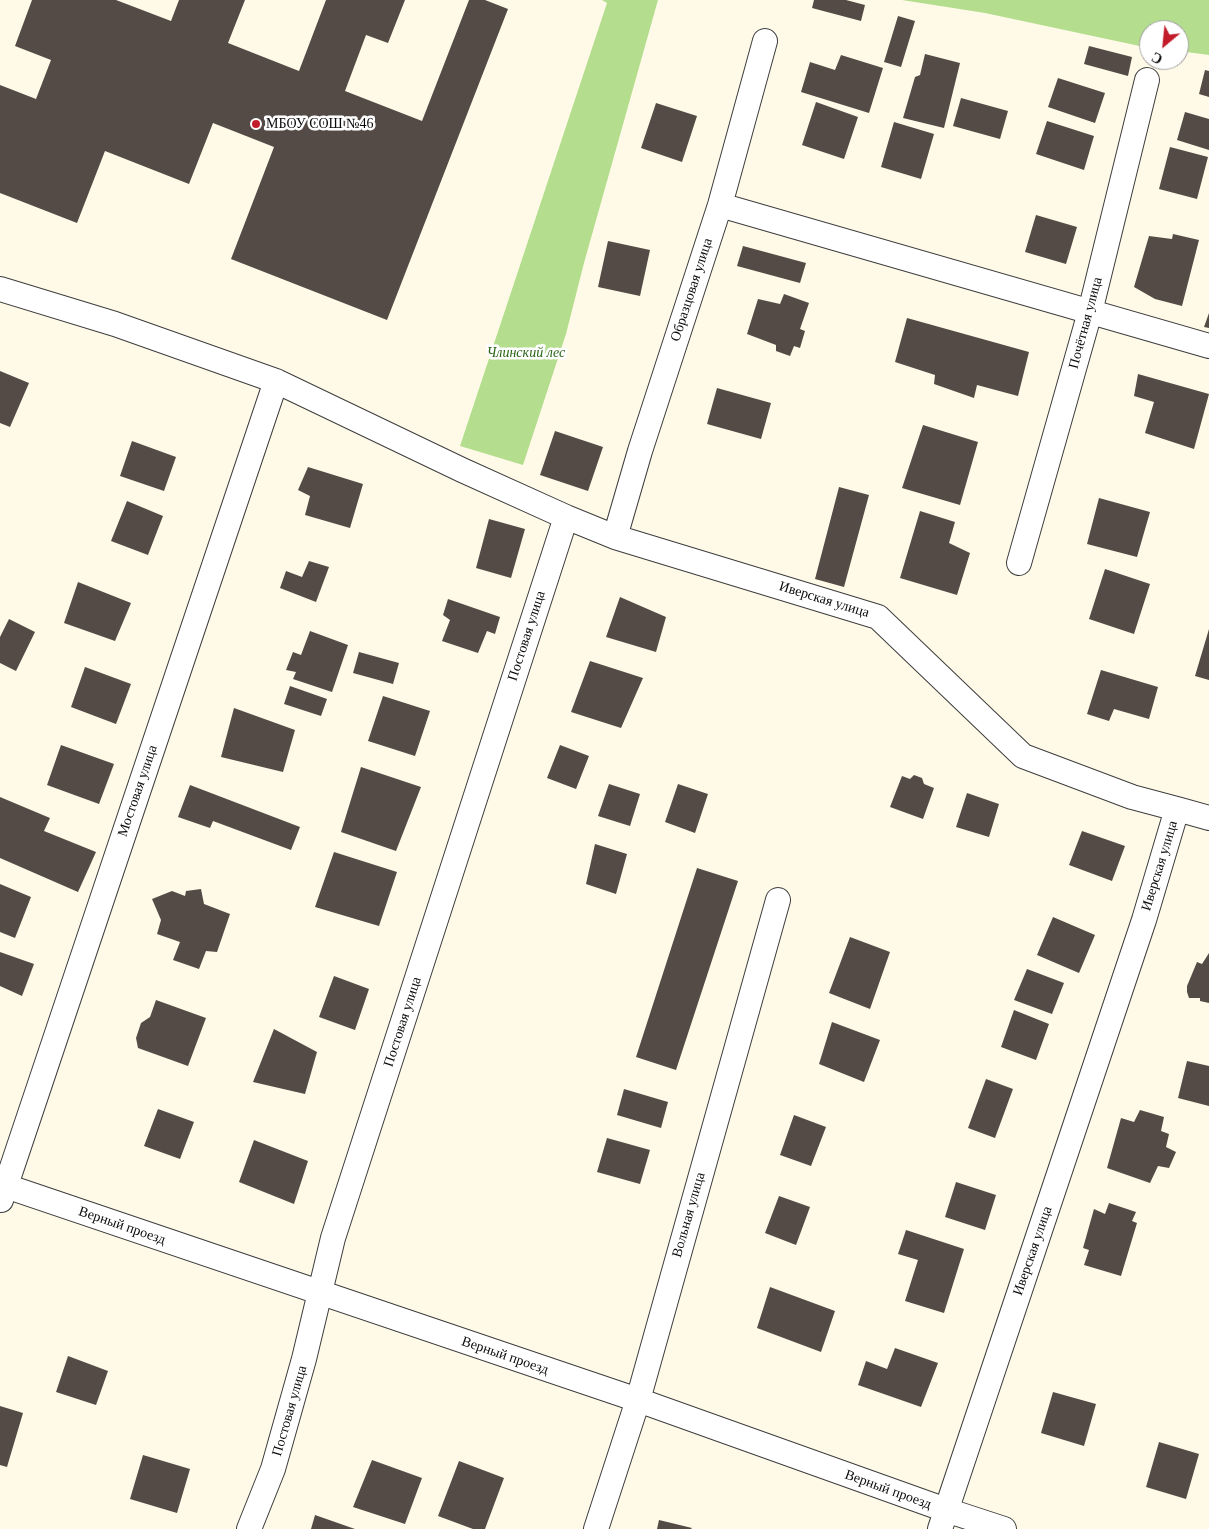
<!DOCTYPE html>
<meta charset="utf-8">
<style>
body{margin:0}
#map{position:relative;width:1209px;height:1529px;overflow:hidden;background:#fffae8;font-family:Georgia,serif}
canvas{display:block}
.north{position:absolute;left:1139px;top:20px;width:50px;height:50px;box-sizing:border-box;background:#fff;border:1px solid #9d9d9d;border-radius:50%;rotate:208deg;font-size:14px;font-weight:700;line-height:20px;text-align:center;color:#0a0a0a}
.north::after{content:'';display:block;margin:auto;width:18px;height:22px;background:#c21b29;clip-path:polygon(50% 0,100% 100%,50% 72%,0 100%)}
</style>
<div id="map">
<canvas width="1209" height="1529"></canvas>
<div class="north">С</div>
</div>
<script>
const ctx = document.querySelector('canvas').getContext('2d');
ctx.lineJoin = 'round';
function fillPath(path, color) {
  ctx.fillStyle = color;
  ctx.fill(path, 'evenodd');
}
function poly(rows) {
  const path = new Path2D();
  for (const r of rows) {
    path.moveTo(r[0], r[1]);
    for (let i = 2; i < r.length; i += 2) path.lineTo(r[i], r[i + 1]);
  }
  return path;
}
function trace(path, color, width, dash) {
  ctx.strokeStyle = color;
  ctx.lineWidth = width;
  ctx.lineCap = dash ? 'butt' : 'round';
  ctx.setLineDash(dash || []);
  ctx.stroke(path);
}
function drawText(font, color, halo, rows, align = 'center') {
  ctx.font = font + ' Georgia,serif';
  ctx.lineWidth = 5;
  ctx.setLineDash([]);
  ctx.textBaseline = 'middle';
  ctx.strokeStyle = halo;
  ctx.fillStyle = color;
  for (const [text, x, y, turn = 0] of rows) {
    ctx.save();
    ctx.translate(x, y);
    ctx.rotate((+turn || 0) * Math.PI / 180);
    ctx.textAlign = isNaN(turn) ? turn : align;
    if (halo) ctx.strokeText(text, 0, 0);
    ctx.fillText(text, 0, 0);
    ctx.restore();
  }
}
const forest = poly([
 [602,0,658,0,584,263,566,334,523,465,460,446,607,3],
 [902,0,1209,0,1209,55,1179,51,1179,30,1149,30,1149,48,985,13]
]);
const building = poly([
 [32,0,116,0,171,21,179,0,245,0,228,43,299,71,326,0,405,0,388,43,366,35,345,91,422,121,469,0,485,0,508,9,387,320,231,259,274,147,213,123,189,184,105,151,77,223,0,193,0,85,36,99,51,60,15,46],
 [814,0,846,0,865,5,861,21,812,8],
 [898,16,915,21,901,67,884,62],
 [1089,46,1132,57,1128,76,1084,64],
 [925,54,960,63,944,128,903,118,915,77,920,75],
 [841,55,883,68,869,113,801,92,810,62,835,70],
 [1205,70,1209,71,1209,97,1199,94],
 [1058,78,1105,93,1095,123,1048,107],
 [961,98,1008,111,1000,139,953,126],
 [816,102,858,117,844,159,802,145],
 [656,103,697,116,682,162,641,148],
 [1185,112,1209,119,1209,150,1177,140],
 [1047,121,1094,136,1084,170,1036,154],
 [894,122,934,134,921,179,881,167],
 [1170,147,1208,157,1197,199,1159,189],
 [1036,215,1077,227,1066,264,1025,252],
 [1173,234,1199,240,1182,306,1155,299,1134,287,1149,236,1172,239],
 [608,241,650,250,640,296,598,287],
 [743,246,806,263,800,283,737,266],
 [784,294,809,303,800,329,805,331,800,348,794,346,790,356,776,351,776,345,747,334,758,299,780,304],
 [1209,313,1209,328,1204,327],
 [907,318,1029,352,1018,396,977,385,974,398,934,384,935,375,895,362],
 [0,371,29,383,10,427,0,423],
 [1138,374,1209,394,1194,449,1145,433,1154,402,1134,396],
 [717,388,771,403,761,439,707,424],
 [923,425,978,442,960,505,902,488],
 [555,431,603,447,588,491,540,475],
 [132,441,176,457,164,491,120,476],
 [308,467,363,484,350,528,305,515,310,496,298,490],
 [839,487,869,495,844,587,815,579],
 [1099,498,1150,512,1137,557,1087,544],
 [127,501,163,516,148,555,111,541],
 [920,511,955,522,949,543,970,553,957,595,900,578],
 [489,519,525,529,511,578,476,568],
 [309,561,329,567,316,602,280,588,286,571,302,577],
 [1105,569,1150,584,1134,634,1089,619],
 [78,582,131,603,115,641,64,623],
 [620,597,666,617,656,652,606,637],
 [448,599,500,617,495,634,487,631,478,653,442,641,450,620,443,615],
 [9,619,35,632,16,671,0,663,0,637],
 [1209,629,1209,680,1195,676],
 [310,631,348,645,332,692,293,679,296,672,286,670,293,652,301,655],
 [359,652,399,663,393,684,353,673],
 [590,661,643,678,621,728,571,712],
 [85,667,131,684,116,724,71,707],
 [1101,670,1158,687,1149,719,1114,709,1109,721,1087,714],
 [290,686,327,699,321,716,284,704],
 [383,696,430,711,415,756,368,741],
 [234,708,295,730,283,772,221,757],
 [61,745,114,764,99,804,47,785],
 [560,745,589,756,576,789,547,778],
 [361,767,421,787,396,851,341,832],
 [914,775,922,778,924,784,934,788,923,819,890,807,902,776,910,779],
 [609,784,640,794,630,826,598,816],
 [678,784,708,794,695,833,665,822],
 [190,785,300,827,291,850,213,821,210,828,178,817],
 [967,793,999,804,989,837,956,827],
 [0,797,50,818,44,831,96,852,78,892,0,858],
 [1082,831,1125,846,1112,881,1069,865],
 [595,844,627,854,616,894,586,884],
 [334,852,397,872,379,926,315,907],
 [697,868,738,881,676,1070,636,1057],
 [0,884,31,897,15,938,0,932],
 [201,889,204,904,230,914,217,952,206,951,199,969,173,960,180,942,157,934,161,920,152,899,172,891,185,896,186,891],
 [1053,917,1095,935,1079,973,1037,955],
 [850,937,890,952,870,1009,829,993],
 [0,952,34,964,22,996,0,986],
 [1209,953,1209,1003,1200,1001,1200,998,1189,998,1187,992,1187,986,1197,962,1202,964],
 [1027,969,1064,983,1052,1014,1014,1000],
 [334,976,369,989,355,1030,319,1017],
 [156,1000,206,1018,188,1066,138,1048,136,1038,141,1023,150,1017],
 [1014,1010,1049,1024,1036,1060,1001,1047],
 [832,1022,880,1040,864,1082,819,1064],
 [274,1029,317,1052,305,1094,253,1082],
 [1187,1061,1209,1066,1209,1106,1178,1098],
 [986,1079,1013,1089,995,1138,968,1128],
 [624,1089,668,1102,661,1128,617,1115],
 [158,1109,194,1122,180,1159,144,1146],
 [1140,1110,1164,1117,1161,1131,1169,1134,1166,1147,1176,1152,1169,1168,1158,1166,1150,1183,1107,1168,1121,1118,1134,1122],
 [794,1115,826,1127,811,1166,780,1155],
 [607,1138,650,1150,640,1184,597,1172],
 [254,1140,308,1161,294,1204,239,1182],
 [956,1182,996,1195,985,1230,945,1217],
 [779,1196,810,1207,796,1245,765,1233],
 [1109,1203,1136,1212,1132,1221,1137,1223,1121,1276,1084,1265,1089,1250,1083,1248,1094,1209,1105,1214],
 [906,1230,964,1249,944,1313,905,1301,918,1260,898,1254],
 [770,1287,835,1311,821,1352,757,1328],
 [895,1348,938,1363,921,1407,858,1385,866,1361,887,1369],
 [68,1356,108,1371,96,1405,56,1392],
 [1053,1392,1096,1404,1084,1446,1041,1433],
 [0,1406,23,1413,7,1467,0,1465],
 [1159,1442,1199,1454,1186,1499,1146,1487],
 [143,1455,190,1469,177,1513,130,1499],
 [372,1460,422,1478,405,1524,353,1507],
 [459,1461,504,1478,485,1529,473,1529,438,1516],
 [315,1515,355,1529,311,1529],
 [659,1520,692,1528,691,1529,657,1529]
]);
const street = poly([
 [720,205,1209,346],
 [0,289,115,324,276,381,462,470,566,517,615,537,878,617,1023,756,1132,797,1177,809,1144,920,940,1529],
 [615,537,640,451,720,205,765,41],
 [1019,563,1090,312,1147,80],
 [1177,809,1209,818],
 [0,1184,638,1400,946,1510,1004,1529],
 [1,1200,276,381],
 [249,1529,273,1469,304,1359,333,1238,566,517],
 [596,1529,638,1400,778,900]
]);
const markers = [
 [256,124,5,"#c21b29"]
];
const poiNames = [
 ["МБОУ СОШ №46",266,124]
];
const streetNames = [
 ["Образцовая улица",692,290,-72],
 ["Почётная улица",1086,323,-75],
 ["Иверская улица",824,600,17],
 ["Постовая улица",527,636,-72],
 ["Мостовая улица",138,791,-71],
 ["Иверская улица",1160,866,-73],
 ["Постовая улица",403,1022,-72],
 ["Вольная улица",689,1215,-74],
 ["Верный проезд",122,1226,19],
 ["Иверская улица",1033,1251,-71],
 ["Верный проезд",505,1356,19],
 ["Постовая улица",290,1411,-74],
 ["Верный проезд",888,1490,20]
];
const parkNames = [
 ["Члинский лес",526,353]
];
fillPath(forest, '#b4dd8e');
fillPath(building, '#544b46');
trace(street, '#3d3d3d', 26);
trace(street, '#fff', 24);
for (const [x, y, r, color] of markers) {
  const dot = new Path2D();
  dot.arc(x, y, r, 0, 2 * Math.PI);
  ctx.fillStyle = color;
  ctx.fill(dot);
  trace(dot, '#fff', 2);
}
drawText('14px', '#0a0a0a', '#fff', poiNames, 'left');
drawText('14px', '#0a0a0a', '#fff', streetNames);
drawText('italic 14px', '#2b6518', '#fff', parkNames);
</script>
